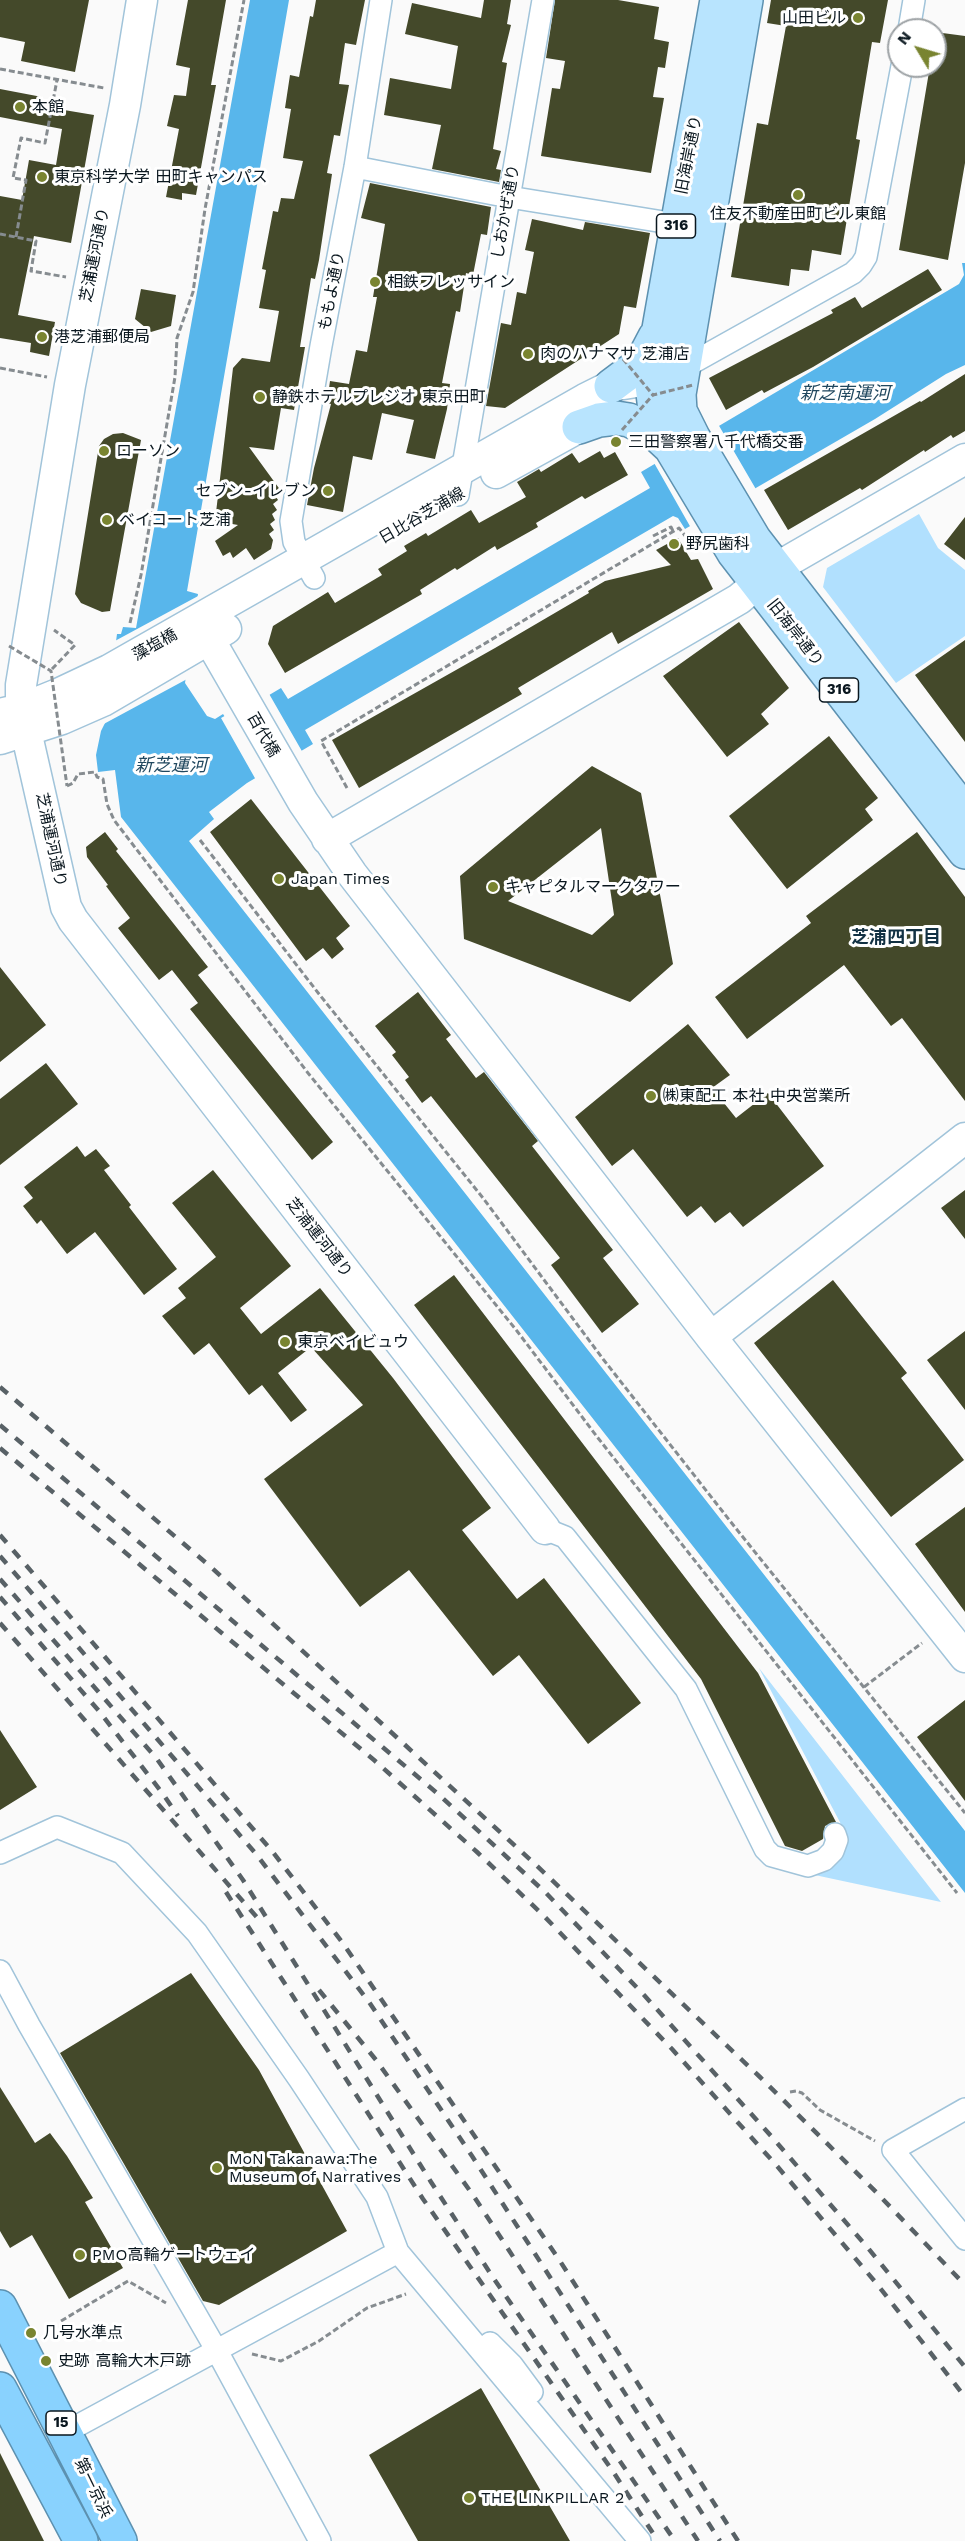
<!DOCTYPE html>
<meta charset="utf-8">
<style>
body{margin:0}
#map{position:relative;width:965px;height:2541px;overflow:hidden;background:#fafafa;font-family:"Work Sans",sans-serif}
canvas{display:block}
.north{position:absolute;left:887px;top:18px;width:60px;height:60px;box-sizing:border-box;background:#fff;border:2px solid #9da2a5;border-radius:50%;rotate:308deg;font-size:16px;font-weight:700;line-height:24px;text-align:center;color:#0a171f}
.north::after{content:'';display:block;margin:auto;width:21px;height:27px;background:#798430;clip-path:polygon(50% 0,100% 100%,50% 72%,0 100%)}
</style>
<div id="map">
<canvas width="965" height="2541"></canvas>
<div class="north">N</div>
</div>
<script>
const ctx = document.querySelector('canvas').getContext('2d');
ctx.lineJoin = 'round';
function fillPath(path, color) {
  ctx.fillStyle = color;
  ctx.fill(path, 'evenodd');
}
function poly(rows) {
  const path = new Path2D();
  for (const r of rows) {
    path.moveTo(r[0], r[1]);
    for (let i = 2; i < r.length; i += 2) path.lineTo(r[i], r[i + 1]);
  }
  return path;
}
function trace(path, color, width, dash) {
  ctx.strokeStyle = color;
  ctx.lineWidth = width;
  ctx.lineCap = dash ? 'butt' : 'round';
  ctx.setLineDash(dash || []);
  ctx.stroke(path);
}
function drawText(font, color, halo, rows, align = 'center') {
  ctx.font = font + ' "Work Sans","Noto Sans JP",sans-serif';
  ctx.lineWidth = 6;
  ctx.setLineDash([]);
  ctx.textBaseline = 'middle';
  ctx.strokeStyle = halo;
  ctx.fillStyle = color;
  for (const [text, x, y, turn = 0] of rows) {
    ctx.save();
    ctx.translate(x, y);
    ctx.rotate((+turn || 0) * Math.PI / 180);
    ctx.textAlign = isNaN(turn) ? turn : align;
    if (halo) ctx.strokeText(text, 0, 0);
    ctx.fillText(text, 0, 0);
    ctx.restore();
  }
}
const green = poly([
 [919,514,938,548,965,570,965,636,896,683,823,587,827,568],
 [759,1668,941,1902,810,1874,843,1828]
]);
const water = poly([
 [250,0,289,0,187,591,198,594,185,683,207,716,215,719,223,714,227,720,281,688,288,699,650,488,641,472,959,284,964,275,962,263,965,263,965,365,946,374,875,419,685,529,678,518,673,516,305,730,313,744,247,783,209,812,214,819,189,841,965,1831,965,1893,121,817,115,770,98,772,96,755,101,731,105,723,117,634,121,634,123,627,136,628]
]);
const pier = poly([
 [718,424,757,491,691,528,653,461],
 [200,595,189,678,100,726,113,642],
 [268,692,303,753,256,780,221,718]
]);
const building = poly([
 [0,0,89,0,75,72,21,61,25,42,0,37],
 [188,0,226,0,211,85,216,85,196,195,182,193,182,200,166,197,179,129,167,126,174,95,186,96,190,68,176,65],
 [316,0,365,0,356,45,345,43,339,84,349,85,340,136,334,135,327,173,332,174,319,260,315,279,311,278,300,347,305,347,294,410,281,408,274,450,249,447,281,491,275,495,278,500,273,504,277,510,272,514,275,520,270,524,274,530,269,534,273,540,271,549,254,560,246,548,233,558,230,552,223,556,215,541,238,525,215,521,233,368,242,358,270,362,279,311,259,308,266,270,262,269,273,211,278,212,281,198,294,199,303,161,283,158,291,109,285,108,290,75,299,77,310,16,313,17],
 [484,0,511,0,507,24,511,25,502,62,507,63,493,149,501,151,496,169,501,170,499,182,432,169,441,125,384,115,390,78,451,89,458,46,405,34,412,3,481,18],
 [555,0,618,0,659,7,654,39,669,42,665,68,658,67,653,97,664,98,651,173,541,156,552,88,560,89,565,61,546,58],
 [771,0,888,0,880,43,872,42,856,139,860,140,841,255,812,250,809,271,791,269,789,286,731,277,757,123,768,125,786,26,767,23],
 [935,32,965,36,965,163,948,260,899,250,930,66,935,66],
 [0,89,42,97,40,106,94,115,71,243,34,236,18,315,55,322,49,356,30,352,31,343,0,338,0,196,22,200,29,160,56,165,62,129,0,117],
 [370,183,491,207,487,235,481,234,473,275,466,273,460,312,456,311,442,383,450,384,447,409,435,459,406,453,414,420,382,413,372,460,353,456,343,512,307,505,314,468,331,404,327,403,330,381,349,384,356,350,367,352,377,297,373,297,385,224,361,218],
 [532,219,583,230,585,222,650,233,636,308,624,306,619,334,505,408,486,406,501,323,511,325,517,292,526,294,534,252,525,250],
 [928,269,942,290,813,367,764,393,762,390,726,410,709,378,833,313,831,310,855,297,862,308],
 [141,289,176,295,171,326,151,332,135,319],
 [965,374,965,431,953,438,951,435,925,452,924,450,862,490,860,488,788,530,764,490,920,401,921,402],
 [123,433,141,440,110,611,102,612,81,603,75,594,99,446,104,439,113,434],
 [600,451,604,458,615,452,628,475,585,499,582,496,536,523,538,527,497,550,495,546,457,570,455,568,420,590,422,594,285,673,268,644,273,626,328,592,335,603,382,575,378,569,407,551,404,546,426,533,428,536,471,510,479,523,526,497,517,482,539,469,541,472,572,453,579,463],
 [965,517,965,560,944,544],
 [678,538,691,560,698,559,713,589,618,644,612,632,518,688,522,694,359,788,332,740,495,648,589,593,588,591,605,581,671,565,656,550],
 [739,622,789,688,761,714,769,724,727,757,663,676],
 [965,640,965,742,915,675],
 [829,736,878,798,865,809,873,820,787,889,729,816],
 [592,766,641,793,673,964,630,1002,464,939,460,876],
 [601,828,614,915,592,935,508,901],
 [251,799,350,926,336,938,344,949,332,959,323,948,306,961,210,832],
 [105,832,118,849,116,851,208,967,198,975,333,1142,312,1160,190,1009,198,1003,172,970,159,980,118,928,130,918,106,886,108,885,87,857,86,847],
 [917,832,965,897,965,1101,902,1018,891,1026,844,965,747,1039,715,997,811,923,806,916],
 [0,967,46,1025,0,1062],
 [418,992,451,1035,446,1039,476,1078,484,1072,538,1141,532,1146,613,1250,603,1258,639,1304,602,1333,551,1265,560,1258,431,1096,422,1103,405,1080,409,1077,392,1055,396,1052,375,1026],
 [688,1024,730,1075,712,1088,736,1118,768,1093,824,1166,743,1227,730,1212,715,1223,701,1206,687,1217,633,1149,612,1166,575,1117],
 [46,1063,78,1104,0,1165,0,1099],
 [77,1146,85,1157,96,1149,110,1166,104,1170,131,1205,129,1207,177,1269,144,1295,95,1232,67,1254,41,1220,37,1224,23,1206,33,1198,24,1187],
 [213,1170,291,1266,240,1308,261,1334,320,1288,393,1378,491,1508,462,1530,517,1599,544,1578,641,1703,588,1744,519,1655,493,1676,409,1570,360,1607,264,1479,363,1405,311,1347,278,1373,307,1410,291,1422,262,1385,249,1395,209,1343,194,1355,162,1316,186,1298,178,1288,216,1257,172,1203],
 [965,1190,965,1239,941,1208],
 [454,1275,758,1673,836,1822,825,1826,823,1839,802,1851,785,1846,701,1679,414,1305],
 [833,1280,907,1373,901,1378,964,1460,891,1517,754,1343],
 [965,1331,965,1410,927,1360],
 [965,1507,965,1612,915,1544],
 [965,1700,965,1801,917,1737],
 [0,1730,37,1787,0,1810],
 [191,1973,259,2070,347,2231,219,2305,203,2301,60,2053],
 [0,2087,35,2143,50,2133,67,2156,93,2198,85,2202,123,2268,69,2299,32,2235,10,2248,0,2231],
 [481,2388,570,2541,418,2541,369,2455],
 [0,2453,44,2541,0,2541]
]);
const path = poly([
 [0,69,104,88],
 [0,234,36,241,31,271,66,277],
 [16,237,26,180,13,178,21,138,45,143,57,80],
 [0,368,47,377],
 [653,536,671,527,673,531],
 [130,623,141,575,175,377,177,338,193,292,205,209,244,0],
 [52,669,75,645,54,630],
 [67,786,73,783,78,774,95,772,97,777,103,779,107,804,114,820,308,1073,517,1331,598,1438,957,1893],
 [347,788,321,741,679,528,690,542,696,538],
 [200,840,319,994,483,1198,603,1359,734,1526,965,1813],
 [864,1687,922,1643],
 [790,2092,796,2091,802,2093,820,2110,875,2141],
 [61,2321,128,2281,166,2303],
 [252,2354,281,2361,319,2341,367,2308,406,2294]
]);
const street = poly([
 [909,30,914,0],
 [355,167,509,197,676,224],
 [683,368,853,273,861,265,866,257,902,66],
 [458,495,543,0],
 [314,578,294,542,291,521,321,346,355,167,381,0],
 [545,1529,565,1537,686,1689,765,1849,772,1856,808,1866,824,1860,833,1851,837,1840,835,1834],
 [0,1853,57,1827,122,1853,197,1933,299,2079,377,2197,398,2252,640,2541],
 [0,1971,29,2025,217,2351,320,2541],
 [965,2109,893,2150,965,2239],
 [490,2343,512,2365,532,2392],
 [66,2432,398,2252]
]);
const secondary = poly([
 [142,0,125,105,70,385,21,685,21,709,66,907,73,920,545,1529],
 [496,473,601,415],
 [209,639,303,802,352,874,711,1337,965,1657],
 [0,714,21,709,58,694,109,670,585,399,611,386,636,382],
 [0,739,62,719,103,701,226,629],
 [327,839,739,599,776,568,965,459],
 [711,1337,965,1138]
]);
const primary = poly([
 [717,0,654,357,652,385,656,418,662,433,734,553,965,852],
 [746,0,679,394,680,411,693,437,754,539,965,812],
 [611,386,635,368,645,356,655,337],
 [579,427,599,420,616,418,629,420,655,433,669,446]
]);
const highway = poly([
 [0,2307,120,2541],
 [0,2389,81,2541]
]);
const rail = poly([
 [0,1387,212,1568,536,1865,761,2078,876,2192,965,2285],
 [0,1425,437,1793,546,1893,644,1995,772,2137,868,2248,965,2367],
 [0,1448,374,1760,477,1852,543,1915,672,2049,777,2166,877,2284,965,2397],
 [0,1535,272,1851,342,1942,560,2261,738,2541],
 [0,1556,256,1854,369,2002,472,2156,720,2541],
 [0,1579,157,1759,243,1880,431,2182,494,2279,675,2541],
 [0,1597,99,1711,163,1794,178,1816],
 [0,1623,261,1922],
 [226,1892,423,2199,614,2473,658,2541],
 [319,1990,376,2060,473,2195,698,2541]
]);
const pathBridge = poly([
 [623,359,653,395],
 [622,430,653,395,693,385],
 [9,646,51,671,67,786]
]);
const markers = [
 [858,18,6,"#798430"],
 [20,107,6,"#798430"],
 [42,177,6,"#798430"],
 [798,195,6,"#798430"],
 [375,282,6,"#798430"],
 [42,337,6,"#798430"],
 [528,354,6,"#798430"],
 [260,397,6,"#798430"],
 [616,442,6,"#798430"],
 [104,451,6,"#798430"],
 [328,491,6,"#798430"],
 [107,520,6,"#798430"],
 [674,544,6,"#798430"],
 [279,879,6,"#798430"],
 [493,887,6,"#798430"],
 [651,1096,6,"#798430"],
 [285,1342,6,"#798430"],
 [217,2168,6,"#798430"],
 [80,2255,6,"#798430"],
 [31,2333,6,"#798430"],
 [46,2361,6,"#798430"],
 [469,2498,6,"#798430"]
];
const shields = [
 [676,226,39],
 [839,690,39],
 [61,2423,30]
];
const shieldNames = [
 ["316",676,226],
 ["316",839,690],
 ["15",61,2423]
];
const poiNames = [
 ["山田ビル",846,18,"right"],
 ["本館",32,107],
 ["東京科学大学 田町キャンパス",54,177],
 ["住友不動産田町ビル東館",798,214,"center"],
 ["相鉄フレッサイン",387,282],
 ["港芝浦郵便局",54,337],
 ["肉のハナマサ 芝浦店",540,354],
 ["静鉄ホテルプレジオ 東京田町",272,397],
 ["三田警察署八千代橋交番",628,442],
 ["ローソン",116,451],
 ["セブン-イレブン",316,491,"right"],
 ["ベイコート芝浦",119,520],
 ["野尻歯科",686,544],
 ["Japan Times",291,879],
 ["キャピタルマークタワー",505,887],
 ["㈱東配工 本社 中央営業所",663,1096],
 ["東京ベイビュウ",297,1342],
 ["MoN Takanawa:The",229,2159],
 ["Museum of Narratives",229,2177],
 ["PMO高輪ゲートウェイ",92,2255],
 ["几号水準点",43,2333],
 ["史跡 高輪大木戸跡",58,2361],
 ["THE LINKPILLAR 2",481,2498]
];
const streetNames = [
 ["旧海岸通り",689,155,-79],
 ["しおかぜ通り",506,212,-80],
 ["芝浦運河通り",95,255,-79],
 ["ももよ通り",332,291,-79],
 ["日比谷芝浦線",422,516,-30],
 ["旧海岸通り",795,633,52],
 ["藻塩橋",155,645,-29],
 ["百代橋",263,735,60],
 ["芝浦運河通り",51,840,78],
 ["芝浦運河通り",319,1238,52],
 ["第一京浜",93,2488,64]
];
const waterNames = [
 ["新芝南運河",845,394],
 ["新芝運河",171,766]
];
const neighbourhoodNames = [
 ["芝浦四丁目",896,938]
];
fillPath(green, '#b1e0fe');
fillPath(water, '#58b6eb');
fillPath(pier, '#fafafa');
fillPath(building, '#44492a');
trace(street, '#a1c4da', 24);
trace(secondary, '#a1c4da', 33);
trace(primary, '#5d91b0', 36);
trace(highway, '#5d91b0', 36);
trace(path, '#868c90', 3, [6, 3]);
trace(street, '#fff', 21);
trace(secondary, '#fff', 30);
trace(primary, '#b8e4fe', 33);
trace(highway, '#89d2fe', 33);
trace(rail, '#586166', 4.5, [10, 10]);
trace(pathBridge, '#868c90', 3, [6, 3]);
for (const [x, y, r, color] of markers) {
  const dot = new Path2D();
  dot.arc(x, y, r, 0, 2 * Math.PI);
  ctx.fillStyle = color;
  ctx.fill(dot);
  trace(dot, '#fff', 2);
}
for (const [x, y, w] of shields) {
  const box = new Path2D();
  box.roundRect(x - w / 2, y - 12, w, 24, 4.5);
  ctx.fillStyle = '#fff';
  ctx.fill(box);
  trace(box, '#0a171f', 1.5);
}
drawText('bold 15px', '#0a171f', null, shieldNames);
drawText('16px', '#0a171f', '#fff', poiNames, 'left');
drawText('16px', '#0a171f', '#fff', streetNames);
drawText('italic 18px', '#21485f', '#fff', waterNames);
drawText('bold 18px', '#123143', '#fff', neighbourhoodNames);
</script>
